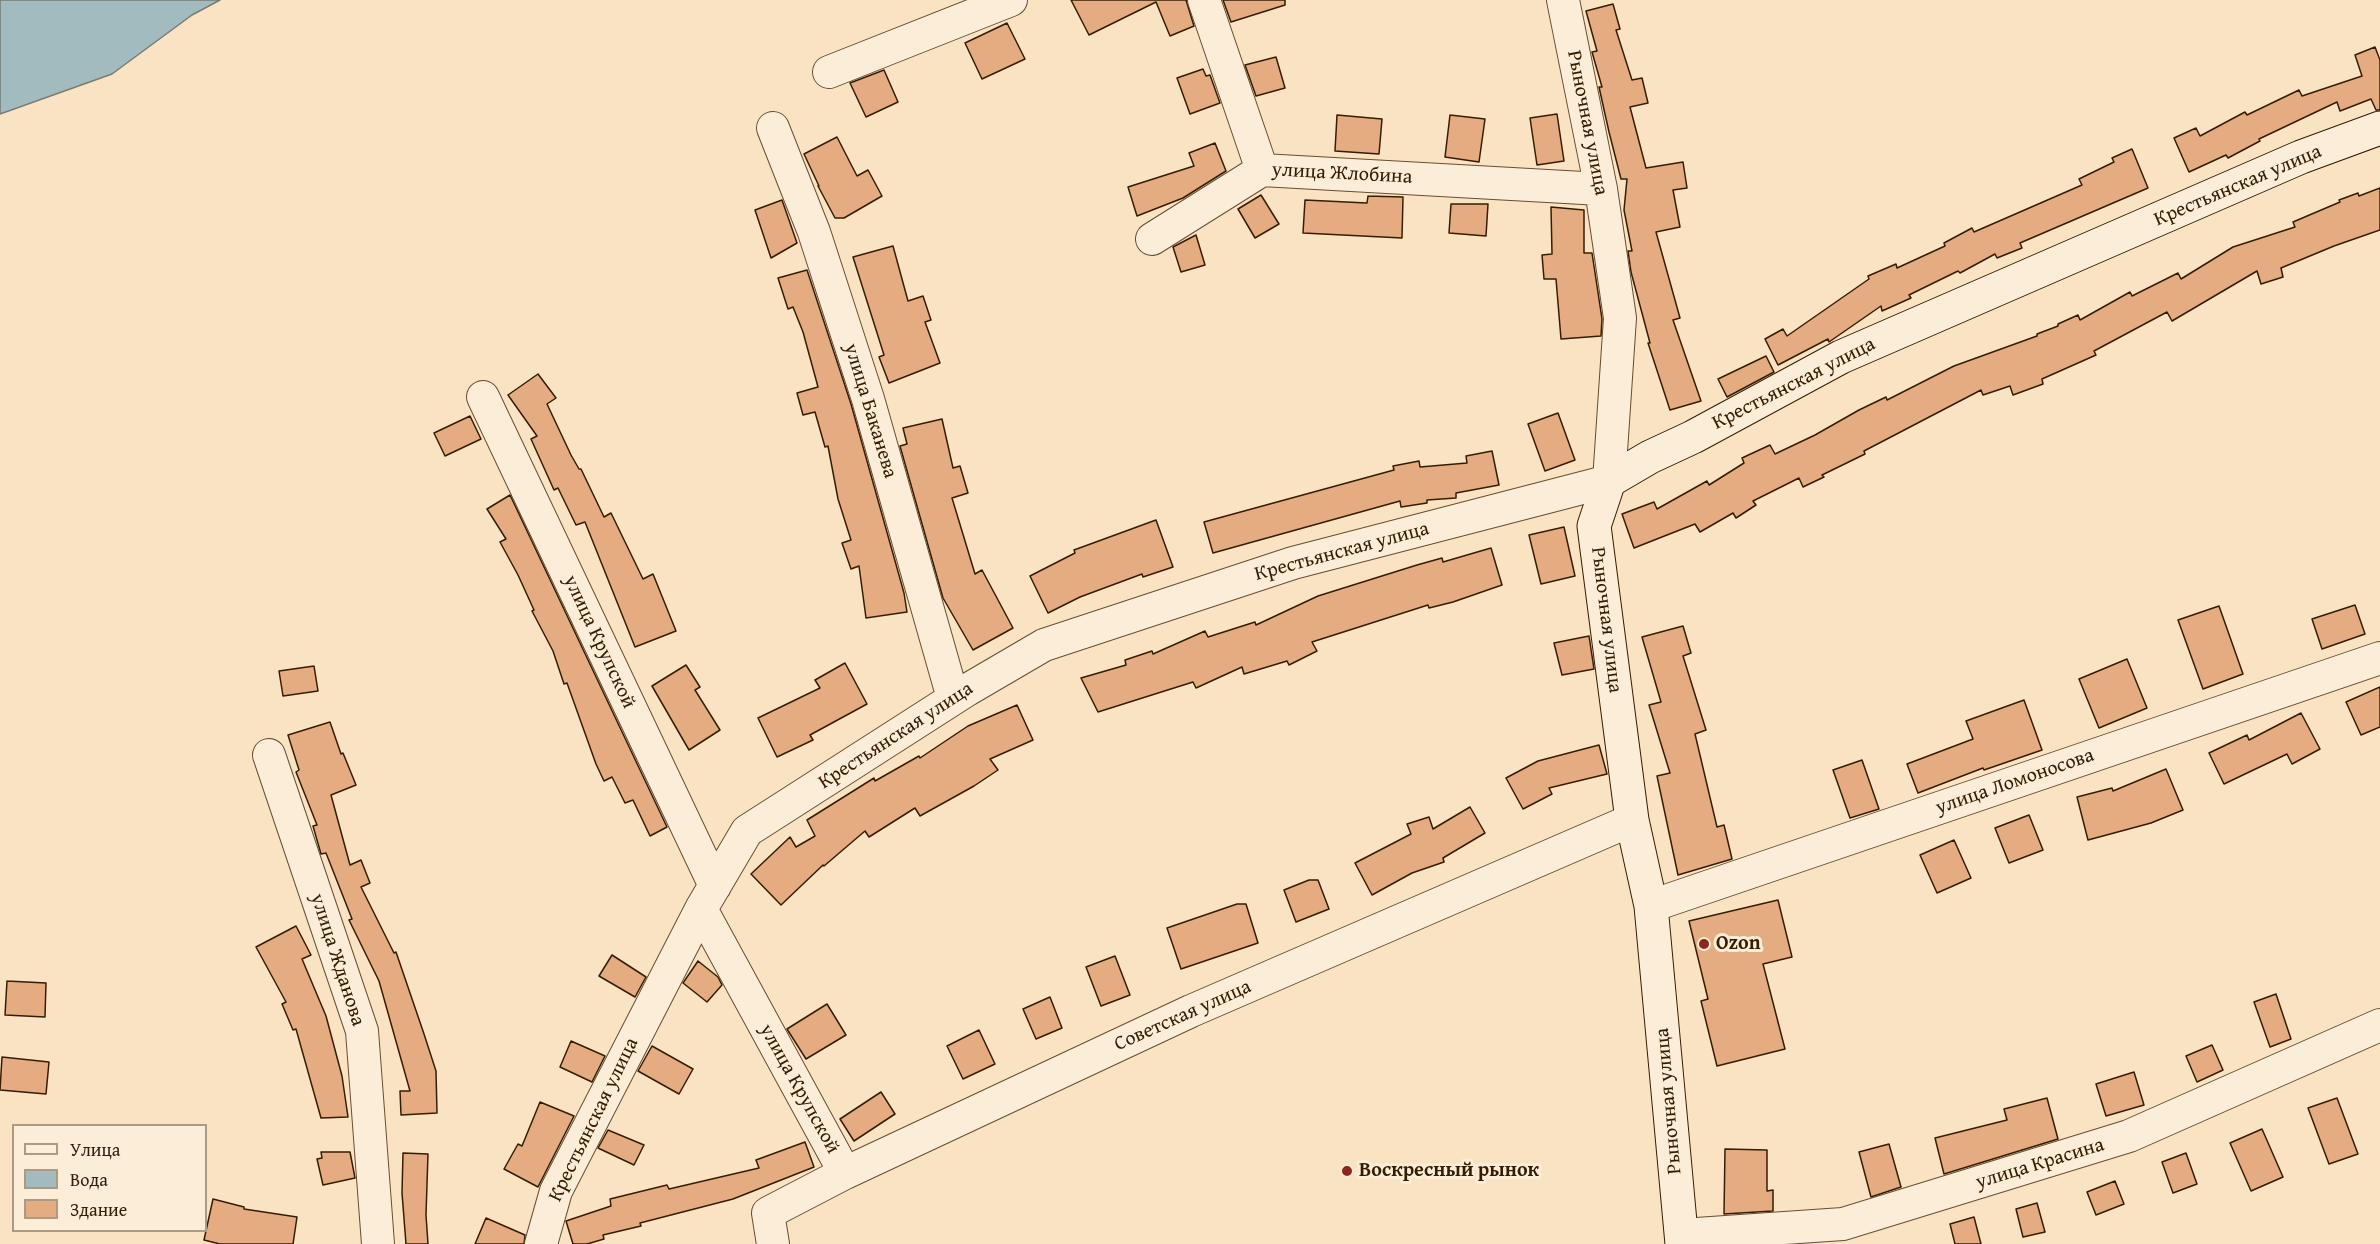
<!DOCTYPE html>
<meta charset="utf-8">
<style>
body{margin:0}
#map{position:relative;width:2380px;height:1244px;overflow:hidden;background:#f9e3c3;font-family:"Gentium Book Plus",serif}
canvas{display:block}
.legend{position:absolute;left:12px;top:1124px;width:195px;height:108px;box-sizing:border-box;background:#fbedd8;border:2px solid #ac9a82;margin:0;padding:8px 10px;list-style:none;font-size:18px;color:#361d02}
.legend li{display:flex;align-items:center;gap:12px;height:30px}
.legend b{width:30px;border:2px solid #ac9a82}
</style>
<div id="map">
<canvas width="2380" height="1244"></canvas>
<ul class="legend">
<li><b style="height:8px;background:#fbedd8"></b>Улица</li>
<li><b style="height:16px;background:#a2bbbe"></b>Вода</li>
<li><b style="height:16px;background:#e5ab81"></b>Здание</li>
</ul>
</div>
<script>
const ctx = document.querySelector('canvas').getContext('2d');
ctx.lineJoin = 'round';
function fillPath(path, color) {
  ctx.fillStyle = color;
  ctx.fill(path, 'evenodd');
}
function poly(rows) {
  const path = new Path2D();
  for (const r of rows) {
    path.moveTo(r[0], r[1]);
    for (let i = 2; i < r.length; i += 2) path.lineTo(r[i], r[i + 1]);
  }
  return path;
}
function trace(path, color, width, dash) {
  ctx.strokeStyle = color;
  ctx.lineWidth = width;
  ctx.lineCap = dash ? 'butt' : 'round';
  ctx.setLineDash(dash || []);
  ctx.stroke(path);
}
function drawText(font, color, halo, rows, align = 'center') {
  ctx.font = font + ' "Gentium Book Plus",serif';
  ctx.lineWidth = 6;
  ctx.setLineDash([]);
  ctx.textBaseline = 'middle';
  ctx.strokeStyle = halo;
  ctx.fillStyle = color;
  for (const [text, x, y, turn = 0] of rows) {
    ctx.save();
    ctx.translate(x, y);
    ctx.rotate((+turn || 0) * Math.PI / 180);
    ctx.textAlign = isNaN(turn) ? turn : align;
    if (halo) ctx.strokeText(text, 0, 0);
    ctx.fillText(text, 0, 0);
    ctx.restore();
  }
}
const water = poly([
 [0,0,220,0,192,15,112,74,0,114,0,0]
]);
const building = poly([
 [1071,0,1186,0,1194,26,1170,36,1156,2,1089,35,1071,0],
 [1223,0,1285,0,1285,5,1231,22,1223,0],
 [1613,4,1620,29,1616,30,1632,80,1642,78,1648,103,1630,107,1646,168,1683,162,1687,188,1673,190,1680,227,1656,232,1680,318,1673,320,1701,401,1670,410,1648,343,1650,343,1631,272,1628,251,1632,251,1624,210,1627,179,1621,179,1609,132,1599,87,1602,87,1592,52,1597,51,1586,11,1613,4],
 [1007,23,1025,59,982,79,965,43,1007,23],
 [2375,47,2380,60,2380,110,2376,110,2371,99,2340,111,2337,102,2259,139,2260,141,2228,158,2226,155,2189,172,2174,138,2196,128,2200,136,2245,112,2247,115,2299,90,2302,96,2362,76,2355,55,2375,47],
 [1276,57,1285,88,1256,96,1245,65,1276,57],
 [1203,69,1206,76,1210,75,1220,103,1190,114,1177,78,1203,69],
 [884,70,898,102,866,117,850,83,884,70],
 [1557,114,1564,161,1537,165,1530,118,1557,114],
 [1337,115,1382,119,1379,154,1335,151,1337,115],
 [1450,115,1485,119,1479,162,1445,157,1450,115],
 [837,137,857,176,868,170,882,196,844,218,835,218,818,186,819,186,804,154,837,137],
 [1215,143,1226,171,1183,198,1137,216,1128,187,1194,166,1189,153,1215,143],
 [2132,149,2148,188,2020,243,2022,248,1997,258,1995,254,1960,273,1958,271,1909,295,1911,298,1882,311,1881,306,1829,342,1828,339,1778,365,1765,339,1783,329,1787,336,1869,279,1868,276,1896,264,1897,268,1945,246,1944,243,1972,228,1974,232,2082,185,2079,179,2114,162,2112,158,2132,149],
 [2380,188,2380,230,2334,246,2281,268,2283,277,2261,284,2257,271,2172,321,2167,312,2094,351,2096,355,2042,379,2043,384,2013,395,2010,386,1983,395,1981,390,1864,451,1865,454,1822,475,1824,477,1803,487,1799,478,1753,501,1756,505,1736,518,1733,513,1700,532,1695,524,1634,548,1622,514,1654,502,1657,509,1707,481,1709,485,1744,463,1742,458,1770,445,1775,454,1815,435,1859,410,1886,397,1887,400,1954,366,2037,336,2037,334,2058,326,2058,324,2078,315,2080,320,2130,292,2132,296,2178,273,2181,279,2233,247,2295,227,2293,222,2340,202,2339,200,2358,193,2359,196,2380,188],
 [1261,195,1279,224,1255,238,1238,209,1261,195],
 [1368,196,1403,197,1402,238,1303,233,1305,200,1367,203,1368,196],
 [782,200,797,243,771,258,755,210,782,200],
 [1451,204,1488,204,1486,236,1449,233,1451,204],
 [1551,207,1584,210,1584,253,1592,253,1602,319,1601,336,1561,339,1556,279,1544,279,1542,255,1552,254,1551,207],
 [1196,235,1205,265,1181,272,1173,247,1196,235],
 [893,246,908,301,923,296,931,320,925,322,940,363,889,383,879,357,884,355,853,257,893,246],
 [807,270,851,404,904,593,907,612,866,618,859,566,851,569,842,543,851,540,838,499,828,446,825,447,815,412,803,415,797,393,818,387,803,332,793,307,788,309,778,278,807,270],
 [1766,356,1774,372,1727,397,1718,379,1766,356],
 [538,374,556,398,547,404,571,455,579,469,581,469,604,517,611,513,643,579,653,574,676,631,635,647,585,522,576,525,558,488,554,490,531,439,537,436,508,395,538,374],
 [1558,413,1575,460,1545,471,1528,424,1558,413],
 [470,416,481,439,445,456,434,433,470,416],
 [942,419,953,468,960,466,968,493,952,498,975,574,982,570,1013,628,973,650,943,598,900,446,907,444,903,428,942,419],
 [1492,451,1499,485,1456,493,1456,498,1427,500,1427,503,1401,507,1400,501,1213,553,1204,522,1394,470,1393,466,1419,461,1420,467,1467,463,1466,456,1492,451],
 [510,495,667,827,650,836,633,800,625,803,612,777,604,781,596,764,567,683,564,684,553,651,532,611,534,610,518,575,500,542,506,539,487,509,510,495],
 [1156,520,1173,567,1143,577,1142,574,1080,597,1048,613,1030,576,1075,553,1074,550,1156,520],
 [1564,527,1575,576,1541,584,1529,535,1564,527],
 [1491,548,1502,585,1453,602,1429,608,1428,605,1312,642,1317,651,1289,665,1287,661,1244,674,1242,667,1196,688,1193,682,1098,712,1081,678,1126,665,1125,660,1152,651,1153,654,1205,631,1208,637,1255,622,1256,625,1318,596,1417,565,1442,558,1443,562,1491,548],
 [2355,605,2365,634,2322,649,2312,619,2355,605],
 [2219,606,2243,674,2203,689,2178,620,2219,606],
 [1683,626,1691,653,1683,656,1706,730,1695,734,1717,827,1724,825,1732,859,1678,875,1657,776,1670,773,1649,705,1661,702,1642,637,1683,626],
 [1589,636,1594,669,1562,675,1554,643,1589,636],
 [2127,659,2147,708,2099,728,2079,679,2127,659],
 [845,663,867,704,810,735,813,740,777,757,758,718,820,688,815,680,845,663],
 [686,665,700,687,695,690,720,730,689,750,652,686,686,665],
 [314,666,318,691,283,696,279,671,314,666],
 [2380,687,2380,727,2361,735,2346,702,2380,687],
 [2024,700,2042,750,1984,770,1983,768,1918,793,1907,764,1973,739,1966,721,2024,700],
 [1017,705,1033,740,990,759,998,770,974,786,920,816,915,808,869,837,865,831,824,866,823,865,781,905,751,874,790,837,796,847,815,836,807,820,874,778,875,781,919,756,920,758,968,726,1017,705],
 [2301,713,2320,749,2292,764,2287,754,2224,784,2209,753,2247,735,2249,740,2301,713],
 [330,722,341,754,343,753,356,785,331,795,350,865,361,860,370,883,361,887,394,953,396,952,424,1034,436,1071,437,1113,401,1115,400,1091,410,1091,379,981,349,920,352,919,326,853,321,854,313,826,317,825,296,772,299,770,288,735,330,722],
 [1599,745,1607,774,1549,788,1552,794,1523,809,1506,778,1538,761,1599,745],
 [1862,760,1879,809,1850,818,1833,770,1862,760],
 [2166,769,2183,810,2151,823,2088,840,2077,797,2112,788,2113,791,2166,769],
 [1470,807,1485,833,1443,858,1444,862,1412,873,1372,895,1355,863,1411,834,1407,824,1429,817,1433,829,1470,807],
 [2029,815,2043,850,2009,863,1995,828,2029,815],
 [1954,840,1971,878,1937,893,1920,855,1954,840],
 [1309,880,1318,880,1329,909,1296,922,1284,890,1309,880],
 [1778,900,1792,957,1763,964,1785,1049,1717,1066,1701,1001,1708,999,1689,921,1778,900],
 [1237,904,1246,904,1258,943,1181,969,1167,928,1237,904],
 [296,926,311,955,302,959,326,1016,342,1076,348,1117,321,1118,296,1029,293,1030,282,1004,286,1002,256,947,296,926],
 [612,955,646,977,635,997,599,976,612,955],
 [1115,956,1130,995,1101,1006,1086,967,1115,956],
 [698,961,718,977,722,985,707,1002,683,983,698,961],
 [7,981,46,983,45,1017,5,1015,7,981],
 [2276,994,2291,1039,2270,1047,2254,1002,2276,994],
 [1050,997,1062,1028,1036,1039,1023,1009,1050,997],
 [827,1004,846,1035,806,1059,787,1029,827,1004],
 [979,1030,995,1064,963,1079,947,1046,979,1030],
 [571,1041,605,1056,592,1082,560,1067,571,1041],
 [2212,1045,2223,1070,2197,1082,2186,1056,2212,1045],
 [652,1046,693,1069,679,1094,638,1071,652,1046],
 [2,1057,49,1062,46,1094,0,1090,2,1057],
 [2134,1072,2144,1105,2106,1116,2096,1084,2134,1072],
 [881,1092,895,1114,854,1141,840,1119,881,1092],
 [2047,1098,2058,1139,1944,1174,1935,1138,2007,1120,2004,1109,2047,1098],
 [2337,1098,2358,1154,2329,1164,2308,1108,2337,1098],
 [540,1102,574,1116,538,1187,504,1169,518,1144,522,1146,540,1102],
 [2262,1129,2283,1177,2251,1191,2230,1143,2262,1129],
 [608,1130,644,1145,634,1165,598,1148,608,1130],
 [805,1142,814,1167,733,1199,640,1223,641,1226,603,1235,604,1239,587,1244,573,1244,566,1221,611,1206,610,1199,667,1185,669,1189,759,1168,756,1160,805,1142],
 [1889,1144,1901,1187,1871,1197,1859,1152,1889,1144],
 [1725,1149,1767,1150,1767,1191,1773,1190,1773,1211,1724,1214,1725,1149],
 [321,1152,350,1152,355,1178,323,1185,317,1159,322,1158,321,1152],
 [403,1153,428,1154,426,1215,428,1244,406,1244,402,1193,403,1153],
 [2186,1153,2197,1184,2173,1193,2162,1162,2186,1153],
 [2115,1181,2124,1204,2096,1215,2087,1192,2115,1181],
 [213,1199,244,1207,244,1209,297,1217,293,1244,220,1244,204,1240,213,1199],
 [2037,1203,2045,1232,2023,1237,2016,1209,2037,1203],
 [1974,1217,1981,1244,1955,1244,1950,1224,1974,1217],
 [486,1218,525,1235,524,1244,475,1244,486,1218]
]);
const street = poly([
 [1204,0,1262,170,1601,189],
 [829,72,1011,0],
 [773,128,814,232,868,399,953,698],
 [1152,239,1262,170],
 [483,397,715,886],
 [269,755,362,1031,378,1244],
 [1651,906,2380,658],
 [701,909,845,1173],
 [1682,1235,1843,1224,2129,1136,2380,1025],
 [541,1244,556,1191,701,909,747,831,967,690,1044,645,1293,563,1609,481,1620,318,1601,189,1563,0],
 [773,1244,768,1213,845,1173,1191,1011,1632,820]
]);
const secondary = poly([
 [1682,1244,1651,906,1632,820,1594,526,1609,481,1650,457,1693,437,1841,357,2301,157,2380,128]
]);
const markers = [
 [1704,944,6,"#8f2418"],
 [1347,1171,6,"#8f2418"]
];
const streetNames = [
 ["Рыночная улица",1587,123,79],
 ["улица Жлобина",1342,174,3],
 ["Крестьянская улица",2238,186,-23],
 ["Крестьянская улица",1794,384,-27],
 ["улица Баканева",870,411,73],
 ["Крестьянская улица",1342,552,-15],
 ["Рыночная улица",1606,620,83],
 ["улица Крупской",599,642,65],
 ["Крестьянская улица",896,736,-33],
 ["улица Ломоносова",2015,782,-19],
 ["улица Жданова",337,960,72],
 ["Советская улица",1183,1016,-24],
 ["улица Крупской",799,1089,61],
 ["Рыночная улица",1669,1101,-95],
 ["Крестьянская улица",594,1120,-64],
 ["улица Красина",2040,1164,-17]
];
const poiNames = [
 ["Ozon",1716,944],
 ["Воскресный рынок",1359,1171]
];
fillPath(water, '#a2bbbe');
trace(water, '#777c73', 1.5);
fillPath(building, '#e5ab81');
trace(building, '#361d02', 1.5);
trace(street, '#674e32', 34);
trace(secondary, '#361d02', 35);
trace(street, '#fbedd8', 32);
trace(secondary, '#fbedd8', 33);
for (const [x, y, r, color] of markers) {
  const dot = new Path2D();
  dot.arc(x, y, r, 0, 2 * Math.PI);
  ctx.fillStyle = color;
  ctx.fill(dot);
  trace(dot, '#fbedd8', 2);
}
drawText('20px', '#361d02', '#fbedd8', streetNames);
drawText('bold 20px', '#361d02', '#fbedd8', poiNames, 'left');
</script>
